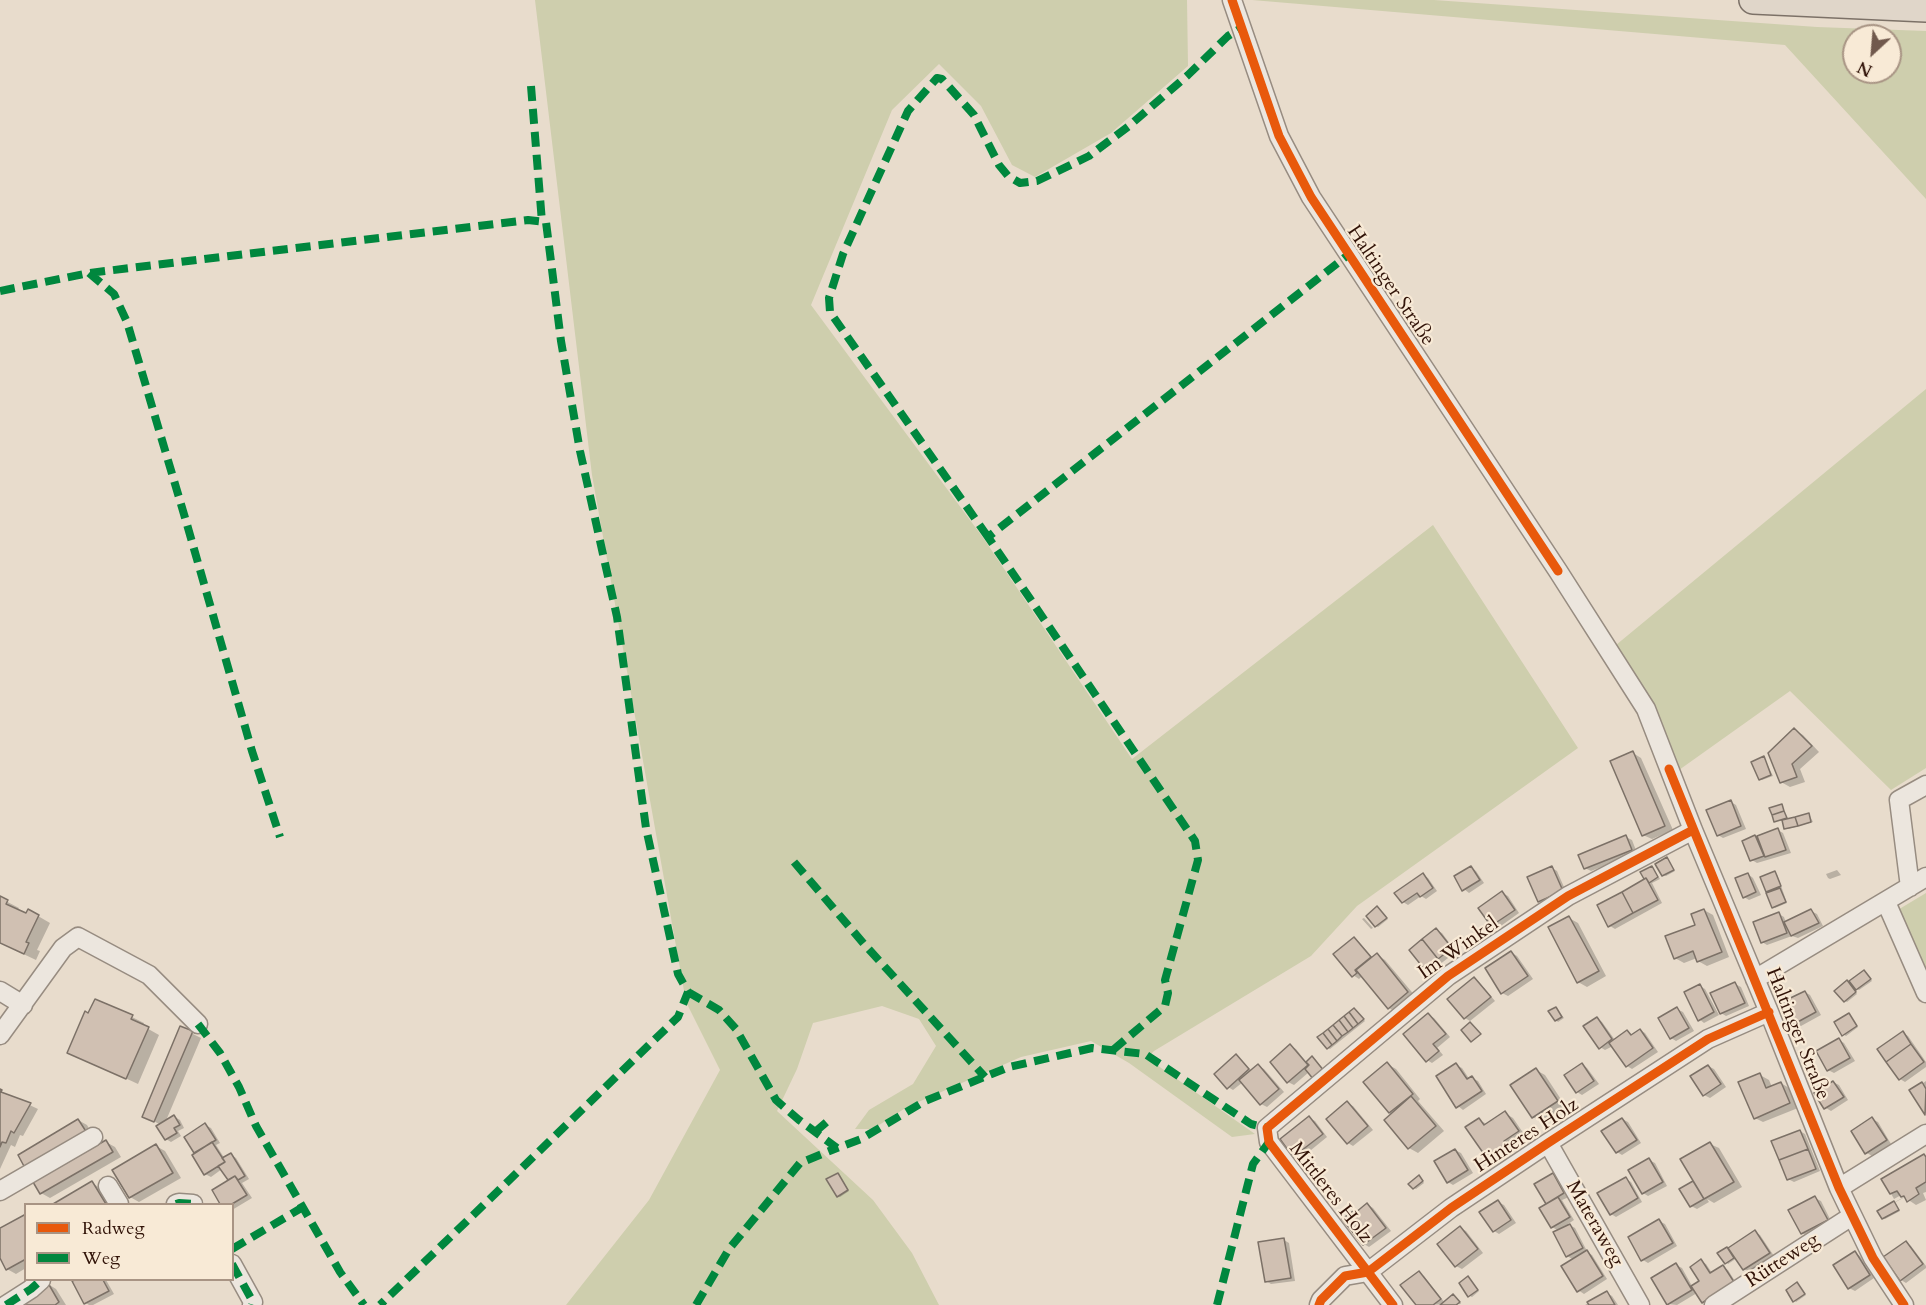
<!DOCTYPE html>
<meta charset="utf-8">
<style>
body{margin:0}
#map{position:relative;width:1926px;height:1305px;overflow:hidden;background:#e8dccc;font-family:Cardo,serif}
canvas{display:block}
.legend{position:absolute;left:24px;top:1203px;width:210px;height:78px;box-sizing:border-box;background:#f8ead6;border:2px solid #a89484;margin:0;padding:8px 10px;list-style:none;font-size:18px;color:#311308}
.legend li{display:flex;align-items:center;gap:12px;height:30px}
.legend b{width:30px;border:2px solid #a89484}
.north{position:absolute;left:1842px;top:24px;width:60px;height:60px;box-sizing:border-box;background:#f8ead6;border:2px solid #a89484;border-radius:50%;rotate:206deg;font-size:16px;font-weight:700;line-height:24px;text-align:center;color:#311308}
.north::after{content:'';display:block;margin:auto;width:21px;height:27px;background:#71594d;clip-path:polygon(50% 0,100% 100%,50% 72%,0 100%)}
</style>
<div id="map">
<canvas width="1926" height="1305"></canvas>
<ul class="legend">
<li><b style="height:8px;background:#e8590c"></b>Radweg</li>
<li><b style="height:8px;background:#00873e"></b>Weg</li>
</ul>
<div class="north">N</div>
</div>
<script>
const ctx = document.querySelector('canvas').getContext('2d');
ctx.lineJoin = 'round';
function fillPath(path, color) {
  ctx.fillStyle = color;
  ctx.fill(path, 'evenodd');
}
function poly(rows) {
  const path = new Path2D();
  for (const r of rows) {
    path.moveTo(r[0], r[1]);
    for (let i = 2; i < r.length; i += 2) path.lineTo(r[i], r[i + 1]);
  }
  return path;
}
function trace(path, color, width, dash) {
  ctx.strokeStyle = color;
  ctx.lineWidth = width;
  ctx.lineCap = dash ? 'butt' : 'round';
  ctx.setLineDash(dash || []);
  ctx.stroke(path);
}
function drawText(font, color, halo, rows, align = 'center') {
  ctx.font = font + ' Cardo,serif';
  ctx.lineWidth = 4.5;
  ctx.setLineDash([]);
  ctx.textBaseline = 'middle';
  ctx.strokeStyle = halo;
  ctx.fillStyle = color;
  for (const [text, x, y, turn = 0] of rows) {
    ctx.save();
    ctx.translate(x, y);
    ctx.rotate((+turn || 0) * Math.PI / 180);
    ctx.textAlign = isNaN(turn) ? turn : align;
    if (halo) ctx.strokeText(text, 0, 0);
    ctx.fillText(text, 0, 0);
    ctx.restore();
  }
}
const green = poly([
 [535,0,1187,0,1188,66,1111,133,1035,177,1012,165,981,106,939,64,892,110,811,305,984,539,1132,759,1433,525,1578,748,1357,906,1311,956,1154,1051,1147,1058,1255,1134,1232,1137,1129,1063,1091,1041,1021,1057,907,1107,873,1129,855,1129,869,1110,913,1084,936,1046,919,1019,882,1006,813,1023,797,1069,777,1111,873,1200,912,1253,939,1305,566,1305,649,1200,720,1070,686,1002,592,475],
 [1252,0,1434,0,1817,27,1926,31,1926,199,1785,45],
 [1854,36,1890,36,1890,72,1854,72],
 [1926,389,1926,768,1891,790,1790,691,1679,770,1653,710,1616,645],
 [1926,893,1926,976,1896,911]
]);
const shadow = poly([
 [1795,730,1803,735,1819,752,1800,769,1805,782,1790,787,1781,782],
 [1633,753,1641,758,1673,830,1652,839,1643,835],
 [1764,758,1773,776,1762,780,1760,779],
 [1731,802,1736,805,1746,829,1723,838,1718,835],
 [1782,806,1788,820,1809,814,1813,822,1788,829,1783,821,1775,821],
 [1778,830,1783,833,1791,853,1757,863,1752,860,1755,837,1761,840],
 [1626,837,1632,840,1637,853,1591,871,1585,868],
 [1667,859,1675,871,1666,876,1663,875],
 [1471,867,1476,871,1484,883,1469,893,1464,889],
 [1652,867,1660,879,1652,883,1662,903,1615,929,1610,926,1599,906,1647,879,1645,878],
 [1552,868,1557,871,1567,894,1545,904,1540,901],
 [1837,870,1841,875,1830,879,1828,878,1826,874],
 [1775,873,1777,874,1787,903,1775,908,1762,878],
 [1748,874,1753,878,1761,895,1749,900,1744,897],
 [1423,875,1428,878,1437,891,1426,899,1421,896,1408,905,1403,902],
 [1502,893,1508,896,1519,913,1498,928,1492,925],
 [0,898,19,908,17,911,27,915,38,916,50,923,37,950,40,951,36,960,0,943],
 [1379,909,1388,919,1378,927,1376,926],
 [1704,910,1713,915,1729,957,1707,966,1698,961,1697,958,1684,963,1675,958],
 [1811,911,1817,914,1823,926,1798,938,1792,936,1767,945,1762,942,1779,914,1784,917,1786,923],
 [1364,918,1373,928,1371,929,1362,919],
 [1569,918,1578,923,1606,976,1587,987,1578,982],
 [1436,930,1442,933,1456,952,1431,971,1426,968],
 [1354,939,1359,942,1373,958,1377,955,1385,960,1416,997,1397,1013,1389,1008,1362,976,1359,979,1353,975],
 [1512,953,1517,956,1533,979,1508,996,1502,993],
 [1866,973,1872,981,1859,990,1857,989],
 [1474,979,1479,982,1495,1001,1470,1021,1465,1018],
 [1849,983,1857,994,1847,1002,1845,1001],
 [1735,984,1741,987,1749,1006,1726,1016,1721,1013],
 [1700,986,1705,989,1719,1015,1704,1023,1699,1019],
 [1805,992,1810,995,1821,1015,1801,1026,1795,1023],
 [95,1001,132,1017,144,1023,143,1026,159,1035,138,1084,69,1052],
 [1556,1008,1564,1018,1558,1022,1556,1020],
 [1677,1009,1683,1012,1694,1031,1676,1041,1671,1038],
 [1355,1010,1365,1021,1330,1049,1328,1048],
 [1428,1015,1434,1018,1450,1037,1437,1048,1443,1055,1432,1063,1427,1060],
 [1849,1015,1858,1027,1846,1036,1843,1034],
 [1597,1018,1602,1022,1615,1040,1628,1032,1633,1035,1640,1030,1645,1033,1658,1052,1632,1069,1627,1066,1613,1046,1605,1050,1600,1047],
 [181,1028,201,1038,165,1123,175,1117,180,1120,184,1128,178,1131,181,1136,171,1142,166,1139,161,1125,144,1116],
 [1903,1033,1908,1036,1926,1062,1926,1067,1905,1082,1900,1079],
 [1839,1040,1844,1043,1855,1061,1834,1073,1828,1070],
 [1290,1046,1296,1049,1307,1063,1312,1058,1315,1059,1326,1072,1309,1072,1294,1085,1288,1082],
 [1236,1056,1252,1071,1259,1066,1264,1069,1284,1092,1267,1107,1261,1104,1243,1082,1233,1090,1228,1087],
 [1387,1064,1396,1069,1420,1099,1418,1101,1444,1131,1418,1153,1409,1148,1389,1112],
 [1582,1064,1587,1068,1599,1084,1582,1095,1577,1092],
 [1456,1065,1462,1068,1470,1080,1472,1078,1478,1081,1486,1094,1463,1110,1458,1106],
 [1708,1066,1714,1069,1726,1087,1710,1098,1704,1095],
 [1536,1070,1545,1075,1566,1107,1542,1122,1533,1117,1512,1086],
 [1760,1075,1769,1080,1772,1087,1781,1083,1789,1088,1798,1108,1763,1122,1755,1118],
 [1926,1081,1926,1114,1911,1091],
 [1833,1082,1839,1085,1848,1100,1831,1111,1826,1108,1816,1093],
 [0,1091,38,1109,23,1136,20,1135,15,1147,11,1145,0,1169],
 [1347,1103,1353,1106,1373,1130,1353,1146,1348,1143],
 [1505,1113,1513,1118,1526,1137,1512,1146,1514,1149,1496,1161,1487,1156,1467,1127,1479,1120,1487,1124],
 [1309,1118,1315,1121,1327,1137,1300,1159,1294,1155],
 [1622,1119,1628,1122,1641,1143,1622,1155,1617,1152],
 [1872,1119,1878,1122,1891,1144,1872,1156,1867,1153],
 [78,1120,87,1125,94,1138,36,1173],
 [205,1125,211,1128,220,1143,216,1145,225,1159,231,1155,236,1158,249,1179,242,1183,252,1198,232,1210,232,1204,222,1204,214,1191,230,1181,222,1169,211,1177,205,1174,186,1137],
 [1800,1131,1805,1134,1820,1171,1794,1182,1788,1179],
 [106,1142,115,1147,121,1157,50,1198,41,1193],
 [1710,1144,1719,1148,1742,1187,1714,1203,1707,1199,1709,1202,1697,1209,1691,1206,1681,1189,1693,1182,1697,1185],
 [156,1146,165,1151,181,1178,139,1202,130,1197],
 [1455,1150,1461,1153,1473,1173,1453,1185,1448,1182],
 [1924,1156,1926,1157,1926,1192,1923,1193,1926,1200,1916,1205,1904,1197,1895,1202,1900,1211,1885,1219,1883,1218,1879,1211,1905,1197,1903,1194,1894,1199,1883,1179],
 [1649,1160,1655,1163,1667,1186,1648,1196,1643,1193],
 [838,1174,849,1191,840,1197,838,1196],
 [1553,1175,1558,1178,1569,1197,1562,1200,1574,1220,1568,1224,1575,1228,1588,1253,1592,1255,1607,1279,1584,1294,1578,1290,1574,1260,1567,1256,1559,1231,1552,1227,1548,1205,1536,1185],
 [1421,1179,1424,1183,1416,1189,1414,1188],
 [1626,1179,1631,1182,1642,1202,1616,1217,1611,1214],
 [92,1183,100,1188,110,1204,56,1204],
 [1815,1198,1821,1201,1832,1223,1807,1236,1802,1233],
 [1498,1202,1504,1205,1516,1223,1499,1234,1494,1231],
 [1368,1205,1373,1208,1391,1231,1369,1247,1364,1244,1356,1214],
 [26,1215,26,1268,16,1274,7,1269,0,1255,0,1229],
 [1659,1221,1665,1224,1677,1246,1648,1263,1643,1260],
 [1460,1228,1466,1231,1483,1253,1462,1269,1456,1266],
 [1755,1232,1760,1235,1774,1256,1750,1272,1744,1269,1737,1258,1728,1264,1726,1262,1727,1248,1733,1252],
 [1284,1240,1289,1243,1295,1281,1271,1284,1266,1281],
 [1906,1242,1911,1246,1926,1266,1926,1268,1906,1283,1901,1280],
 [1855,1253,1860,1256,1874,1278,1855,1291,1849,1288],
 [1701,1261,1706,1264,1712,1273,1723,1267,1728,1270,1738,1286,1708,1305,1703,1302,1697,1293,1677,1305,1668,1304,1676,1265,1682,1268,1692,1286,1701,1281],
 [1419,1273,1424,1276,1445,1303,1456,1297,1461,1304,1418,1305],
 [1468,1278,1479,1291,1472,1297,1470,1296],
 [78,1280,106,1280,114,1294,93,1305,89,1305,86,1303,74,1282],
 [48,1284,56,1289,66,1305,25,1305],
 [1797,1284,1806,1295,1796,1302,1794,1300],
 [1607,1293,1612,1296,1618,1305,1585,1305]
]);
const building = poly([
 [1794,728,1812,746,1792,764,1797,777,1780,783,1768,753,1794,728],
 [1633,751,1665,826,1642,836,1610,761,1633,751],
 [1764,756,1771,775,1759,780,1751,762,1764,756],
 [1731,800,1741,826,1717,836,1706,810,1731,800],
 [1782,804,1784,811,1772,815,1769,808,1782,804],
 [1784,811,1787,818,1774,822,1772,815,1784,811],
 [1809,813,1811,822,1798,826,1795,817,1809,813],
 [1795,817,1798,826,1784,829,1782,820,1795,817],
 [1778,828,1786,850,1765,857,1757,836,1778,828],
 [1626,835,1632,850,1584,869,1578,855,1626,835],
 [1755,835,1764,856,1750,861,1742,841,1755,835],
 [1667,857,1674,870,1662,876,1655,864,1667,857],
 [1471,866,1480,880,1462,891,1454,876,1471,866],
 [1552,866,1563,891,1538,902,1527,877,1552,866],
 [1652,866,1658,877,1649,883,1646,878,1644,879,1640,872,1652,866],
 [1775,871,1781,886,1766,892,1760,877,1775,871],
 [1423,873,1433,888,1420,897,1417,893,1402,903,1394,893,1423,873],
 [1748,873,1756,892,1743,898,1735,878,1748,873],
 [1646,878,1658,900,1633,913,1622,892,1646,878],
 [1780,888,1786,902,1772,908,1766,893,1780,888],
 [1502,891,1515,910,1491,926,1478,908,1502,891],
 [1622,892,1633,913,1608,927,1597,905,1622,892],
 [0,896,8,900,6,904,26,913,28,909,39,915,26,942,29,943,24,954,0,943,0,896],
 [1377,906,1387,918,1375,927,1366,916,1377,906],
 [1704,909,1722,952,1697,962,1693,951,1674,959,1665,936,1695,925,1691,914,1704,909],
 [1811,909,1819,923,1791,936,1784,922,1811,909],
 [1779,912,1787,933,1761,943,1753,922,1779,912],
 [1569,916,1599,971,1577,983,1548,927,1569,916],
 [1436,928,1452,948,1438,959,1422,939,1436,928],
 [1354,937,1371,957,1355,970,1357,973,1352,977,1333,954,1354,937],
 [1422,939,1438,959,1425,970,1409,950,1422,939],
 [1511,951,1528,976,1501,994,1485,968,1511,951],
 [1377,953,1408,992,1388,1009,1356,970,1377,953],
 [1864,970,1871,979,1856,990,1849,981,1864,970],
 [1474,977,1491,997,1464,1019,1447,999,1474,977],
 [1847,980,1856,992,1844,1002,1834,991,1847,980],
 [1735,982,1745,1003,1720,1014,1710,993,1735,982],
 [1700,984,1714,1012,1698,1021,1684,992,1700,984],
 [1805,991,1816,1012,1794,1024,1782,1002,1805,991],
 [95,999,133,1015,131,1019,149,1027,126,1079,67,1053,85,1011,88,1013,95,999],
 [1556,1007,1562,1017,1555,1021,1548,1011,1556,1007],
 [1677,1007,1689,1028,1670,1039,1658,1018,1677,1007],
 [1354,1008,1364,1019,1358,1024,1349,1012,1354,1008],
 [1349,1012,1358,1024,1353,1028,1344,1016,1349,1012],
 [1428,1013,1446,1034,1433,1044,1439,1051,1426,1062,1403,1034,1428,1013],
 [1849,1013,1857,1026,1842,1036,1834,1022,1849,1013],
 [1344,1016,1353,1028,1348,1032,1339,1020,1344,1016],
 [1597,1017,1612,1039,1599,1049,1583,1026,1597,1017],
 [1339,1020,1348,1032,1342,1036,1333,1025,1339,1020],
 [1470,1022,1481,1034,1471,1042,1461,1030,1470,1022],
 [1333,1025,1342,1036,1337,1041,1328,1029,1333,1025],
 [180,1026,193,1031,154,1122,142,1117,180,1026],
 [1328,1029,1337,1041,1332,1045,1323,1033,1328,1029],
 [1640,1029,1653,1048,1626,1067,1609,1043,1627,1030,1631,1035,1640,1029],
 [1903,1031,1911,1044,1886,1062,1877,1049,1903,1031],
 [1323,1033,1332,1045,1327,1049,1317,1037,1323,1033],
 [1839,1038,1850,1058,1827,1071,1816,1051,1839,1038],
 [1290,1044,1308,1065,1287,1083,1270,1062,1290,1044],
 [1911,1044,1924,1062,1899,1080,1886,1062,1911,1044],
 [1236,1054,1249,1069,1227,1089,1214,1074,1236,1054],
 [1312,1056,1324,1071,1314,1080,1305,1069,1309,1065,1306,1062,1312,1056],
 [1387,1062,1413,1094,1389,1113,1363,1082,1387,1062],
 [1456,1063,1467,1079,1472,1076,1482,1091,1456,1108,1436,1076,1456,1063],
 [1582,1063,1594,1081,1576,1093,1564,1075,1582,1063],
 [1258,1064,1279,1089,1260,1105,1239,1080,1258,1064],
 [1708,1065,1721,1084,1703,1096,1690,1076,1708,1065],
 [1536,1068,1558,1101,1532,1118,1510,1085,1536,1068],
 [1760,1073,1766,1088,1781,1082,1790,1103,1754,1119,1738,1082,1760,1073],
 [1833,1081,1844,1097,1824,1109,1814,1093,1833,1081],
 [1922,1082,1926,1089,1925,1115,1909,1090,1922,1082],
 [0,1089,2,1090,1,1092,31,1103,14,1133,11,1131,6,1143,2,1142,0,1147,0,1089],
 [1411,1096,1436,1126,1408,1149,1384,1120,1411,1096],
 [1347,1101,1368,1126,1347,1144,1326,1119,1347,1101],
 [1505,1111,1519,1131,1504,1141,1506,1144,1486,1157,1465,1127,1479,1118,1484,1125,1505,1111],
 [174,1115,180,1125,174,1128,177,1133,165,1140,156,1126,174,1115],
 [1309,1116,1323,1134,1293,1157,1280,1139,1309,1116],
 [1872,1117,1887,1140,1865,1154,1851,1131,1872,1117],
 [1622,1118,1637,1140,1616,1153,1601,1131,1622,1118],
 [78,1119,87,1133,26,1170,18,1155,78,1119],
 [205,1123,216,1140,194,1153,184,1137,205,1123],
 [1800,1130,1808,1149,1779,1160,1771,1141,1800,1130],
 [106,1140,113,1152,40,1194,33,1182,106,1140],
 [212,1142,225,1162,204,1175,192,1155,212,1142],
 [1710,1142,1734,1182,1704,1199,1680,1159,1710,1142],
 [156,1144,173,1173,129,1198,112,1170,156,1144],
 [1455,1149,1468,1170,1447,1183,1434,1161,1455,1149],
 [1808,1149,1816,1169,1787,1180,1779,1160,1808,1149],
 [231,1153,245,1176,238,1180,235,1176,228,1180,218,1166,225,1162,222,1158,231,1153],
 [1924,1154,1926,1157,1926,1182,1916,1188,1919,1194,1907,1202,1904,1196,1901,1197,1897,1191,1890,1194,1881,1179,1924,1154],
 [1649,1158,1663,1182,1642,1194,1628,1170,1649,1158],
 [838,1173,848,1190,837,1197,826,1179,838,1173],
 [1553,1173,1564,1193,1546,1204,1534,1184,1553,1173],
 [1419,1175,1423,1181,1413,1189,1408,1184,1419,1175],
 [235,1176,247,1195,232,1204,220,1204,212,1190,235,1176],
 [1626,1177,1638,1198,1610,1215,1597,1193,1626,1177],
 [92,1181,106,1204,53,1204,92,1181],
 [1693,1181,1704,1199,1690,1207,1679,1189,1693,1181],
 [1815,1196,1828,1220,1801,1234,1788,1210,1815,1196],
 [1558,1197,1570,1217,1551,1228,1539,1208,1558,1197],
 [1498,1200,1511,1220,1493,1232,1479,1212,1498,1200],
 [1894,1201,1899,1210,1882,1219,1877,1211,1894,1201],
 [1367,1203,1386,1228,1363,1245,1342,1219,1353,1211,1355,1213,1367,1203],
 [26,1214,26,1259,6,1270,0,1258,0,1228,26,1214],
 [1659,1219,1673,1243,1641,1261,1628,1237,1659,1219],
 [1570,1224,1583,1248,1566,1257,1553,1232,1570,1224],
 [1460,1226,1478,1249,1455,1267,1437,1244,1460,1226],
 [1755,1230,1770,1253,1743,1270,1728,1248,1755,1230],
 [1284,1238,1291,1278,1265,1282,1258,1242,1284,1238],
 [1906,1241,1923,1264,1900,1281,1883,1257,1906,1241],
 [1727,1247,1734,1258,1725,1264,1717,1253,1727,1247],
 [1587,1250,1603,1276,1577,1292,1561,1266,1587,1250],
 [1855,1251,1870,1275,1848,1289,1833,1265,1855,1251],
 [1701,1259,1710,1273,1723,1265,1734,1282,1702,1303,1691,1286,1699,1281,1690,1267,1701,1259],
 [1676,1263,1692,1290,1667,1305,1651,1278,1676,1263],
 [1419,1271,1441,1299,1433,1305,1416,1305,1400,1285,1419,1271],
 [1468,1276,1478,1290,1468,1297,1459,1283,1468,1276],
 [75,1280,103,1280,109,1291,84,1304,72,1281,75,1280],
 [1797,1282,1805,1294,1793,1302,1786,1290,1797,1282],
 [48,1283,59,1302,55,1305,22,1305,33,1298,30,1293,48,1283],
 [1607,1291,1615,1305,1589,1305,1587,1302,1607,1291],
 [1453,1294,1460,1302,1456,1305,1440,1305,1453,1294]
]);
const minor = poly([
 [1232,0,1279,136,1311,197,1558,571,1646,709,1693,830,1769,1012,1839,1188,1873,1258,1904,1305],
 [1910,887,1899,800,1926,785],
 [1886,902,1926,993],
 [1755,979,1926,877],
 [0,991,23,1005],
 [0,1035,63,948,78,937,149,975,198,1024],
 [1548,1143,1640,1305],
 [108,1186,119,1204],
 [1839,1188,1926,1134],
 [0,1191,93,1137],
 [176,1204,179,1203,193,1204],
 [232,1264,253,1302,252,1305],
 [6,1305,31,1289,41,1280],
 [1319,1305,1321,1300,1345,1276,1368,1272,1451,1208,1548,1143,1708,1039,1769,1012],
 [1393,1305,1269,1142,1267,1128,1448,976,1568,896,1693,830],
 [1714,1305,1852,1216]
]);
const highway = poly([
 [1753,0,1926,8]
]);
const quiet = poly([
 [531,86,542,222],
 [89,273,114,294,127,322,186,521,252,751,280,837],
 [0,291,89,273,528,220,546,222,561,341,580,451,617,617,646,828,678,974,688,992,678,1017,380,1305],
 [988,537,830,312,829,298,843,254,908,111,937,78,942,79,974,115,999,165,1008,176,1020,183,1037,181,1089,156,1129,126,1188,75,1228,36,1241,28],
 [794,862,864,944,985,1077],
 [688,992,719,1010,736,1029,776,1100,799,1120,837,1148,861,1139,925,1101,1009,1067,1092,1048,1145,1054,1251,1124,1267,1128],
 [198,1024,220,1053,239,1087,256,1126,340,1272,364,1305],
 [1113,1050,1165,1006,1168,993,1165,980,1198,860,1195,841,988,537,1348,255],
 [815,1132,830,1119],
 [176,1204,179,1203,193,1204],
 [232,1249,303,1207],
 [232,1264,253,1302,252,1305],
 [6,1305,31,1289,41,1280],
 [696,1305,729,1249,800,1163,837,1148],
 [1217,1305,1253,1164,1269,1142]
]);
const cycleway = poly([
 [1232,0,1279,136,1311,197,1558,571],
 [1669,769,1839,1188,1873,1258,1904,1305],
 [1319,1305,1321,1300,1345,1276,1368,1272,1451,1208,1548,1143,1708,1039,1769,1012],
 [1393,1305,1269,1142,1267,1128,1448,976,1568,896,1693,830]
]);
const streetNames = [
 ["Haltinger Straße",1390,286,56],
 ["Im Winkel",1459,949,-35],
 ["Haltinger Straße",1797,1034,68],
 ["Hinteres Holz",1527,1136,-33],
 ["Mittleres Holz",1330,1193,52],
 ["Materaweg",1594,1224,60],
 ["Rütteweg",1783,1261,-33]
];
fillPath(green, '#cecead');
fillPath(shadow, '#0003');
fillPath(building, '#d0c0b2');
trace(building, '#7c7167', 1.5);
trace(minor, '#978c81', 21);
trace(highway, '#7c7167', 30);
trace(minor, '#ece6de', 18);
trace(highway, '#e0d6c9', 27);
trace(quiet, '#00873e', 8, [15, 8]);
trace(cycleway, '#e8590c', 9);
drawText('20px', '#311308', '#f8ead6', streetNames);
</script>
